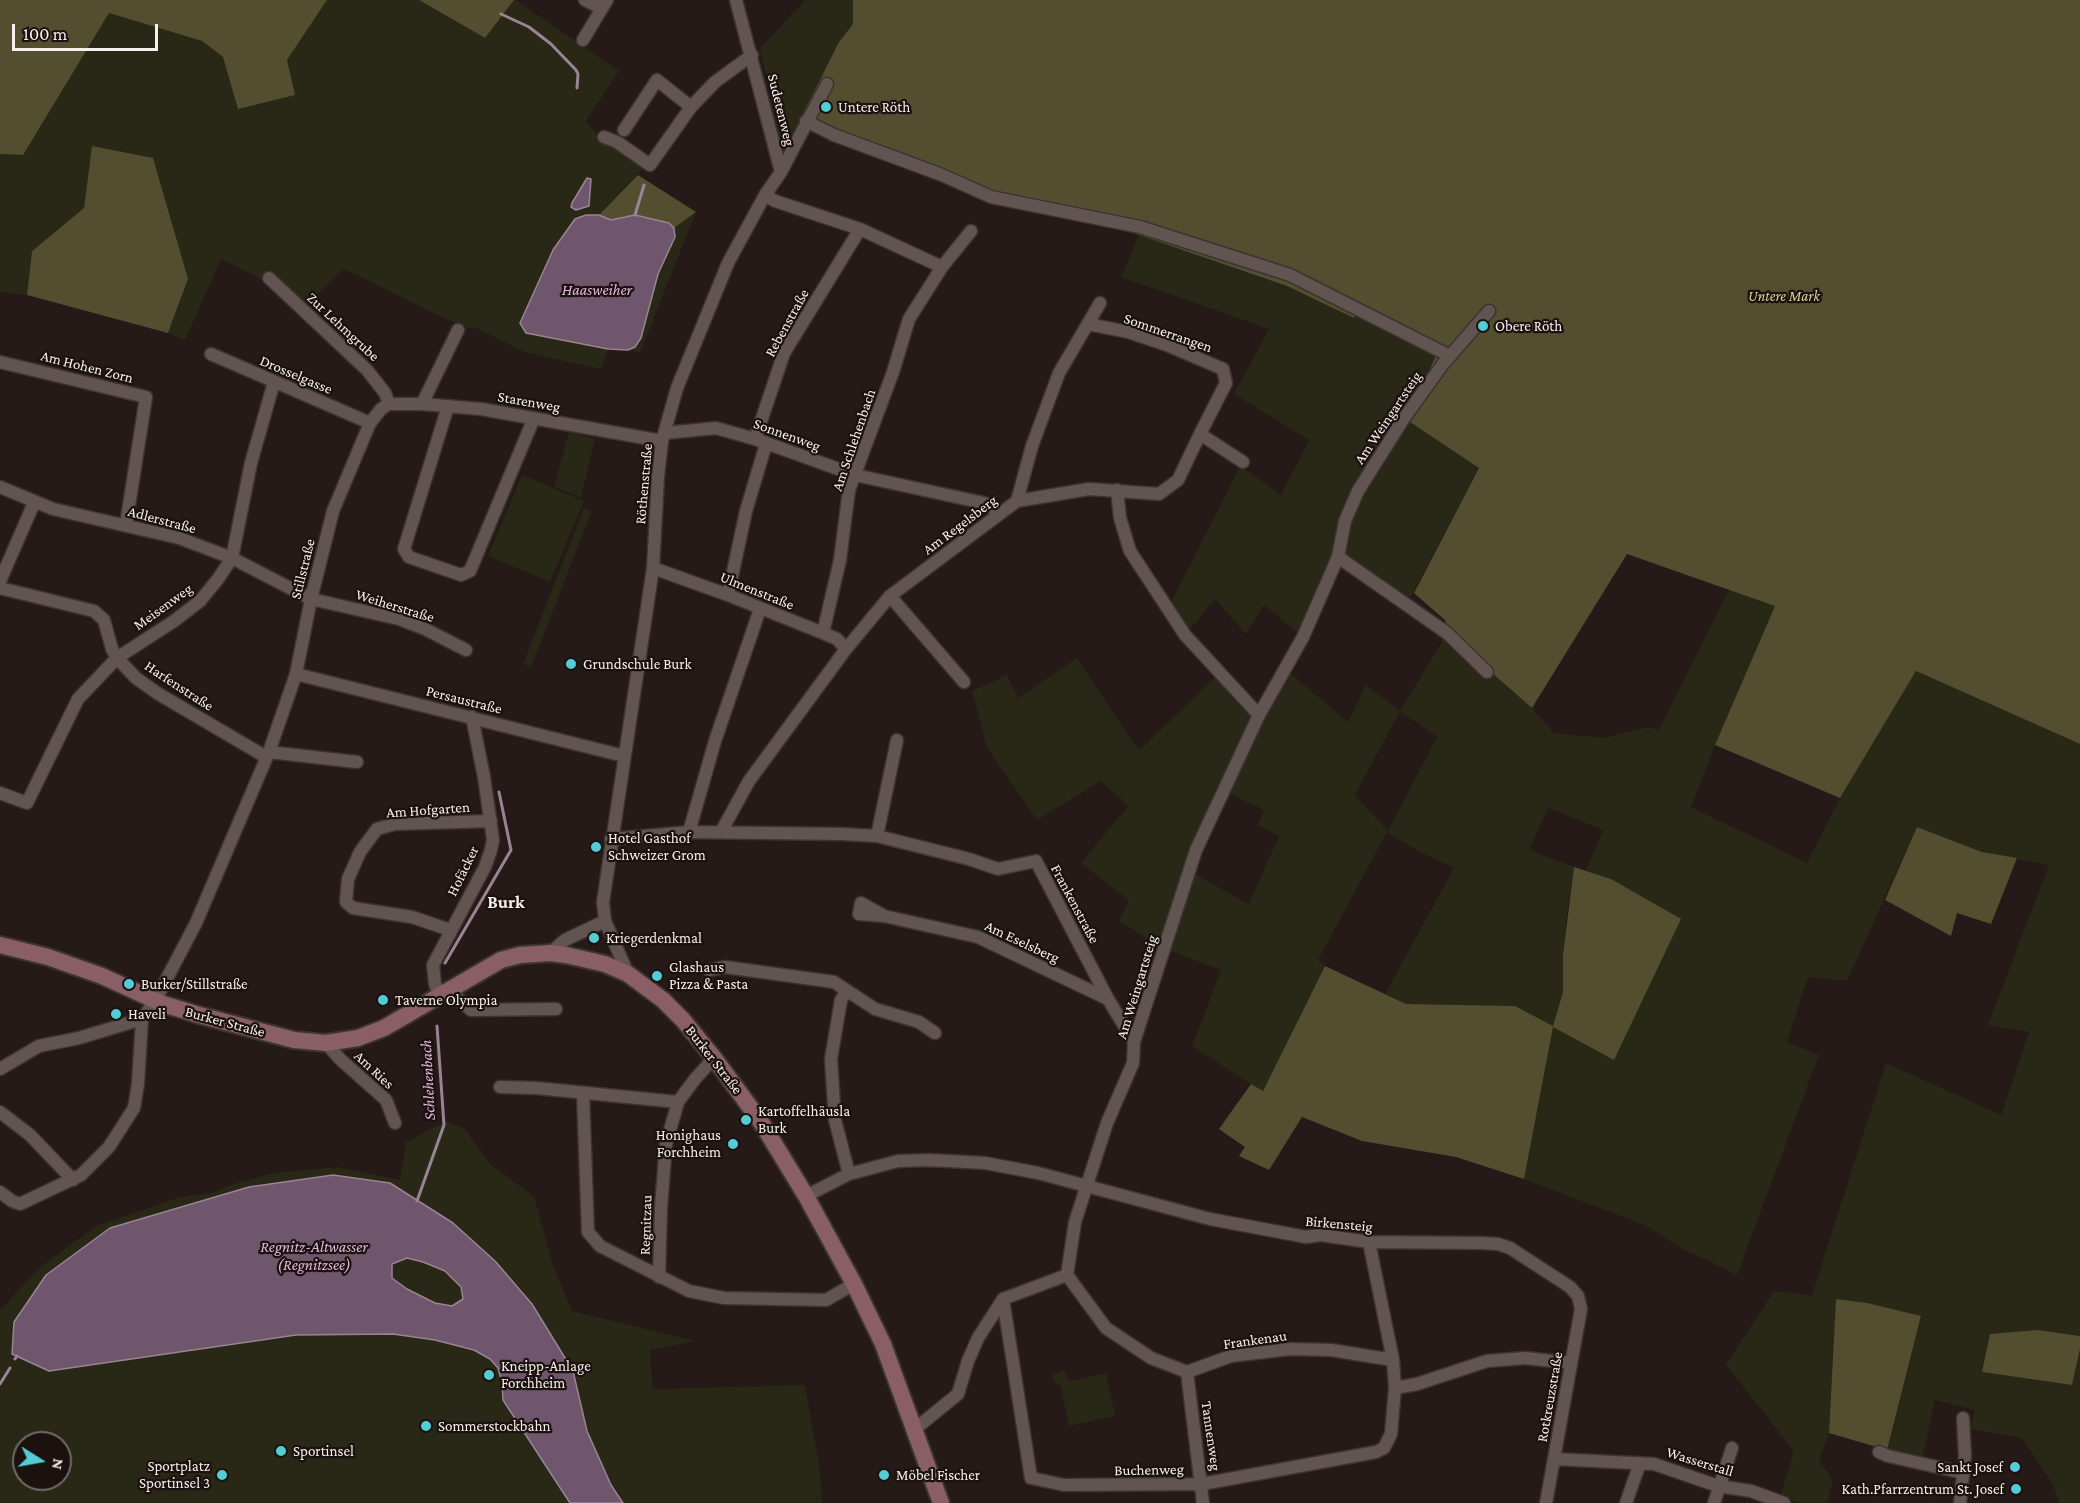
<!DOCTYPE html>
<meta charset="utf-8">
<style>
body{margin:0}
#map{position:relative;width:2080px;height:1503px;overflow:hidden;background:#251a17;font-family:"Crimson Pro",serif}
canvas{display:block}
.north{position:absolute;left:12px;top:1431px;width:60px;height:60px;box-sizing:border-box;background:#1b110e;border:2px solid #736a67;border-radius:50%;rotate:101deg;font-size:16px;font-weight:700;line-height:24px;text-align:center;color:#f7efed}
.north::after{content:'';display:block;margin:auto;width:21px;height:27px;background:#52ccd5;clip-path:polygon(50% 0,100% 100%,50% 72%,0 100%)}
.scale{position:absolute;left:12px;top:24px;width:146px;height:27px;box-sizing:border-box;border:3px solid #f7efed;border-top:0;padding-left:8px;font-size:18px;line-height:21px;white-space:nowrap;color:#f7efed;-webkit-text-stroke:4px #1b110e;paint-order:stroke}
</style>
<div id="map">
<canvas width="2080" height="1503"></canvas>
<div class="north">N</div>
<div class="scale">100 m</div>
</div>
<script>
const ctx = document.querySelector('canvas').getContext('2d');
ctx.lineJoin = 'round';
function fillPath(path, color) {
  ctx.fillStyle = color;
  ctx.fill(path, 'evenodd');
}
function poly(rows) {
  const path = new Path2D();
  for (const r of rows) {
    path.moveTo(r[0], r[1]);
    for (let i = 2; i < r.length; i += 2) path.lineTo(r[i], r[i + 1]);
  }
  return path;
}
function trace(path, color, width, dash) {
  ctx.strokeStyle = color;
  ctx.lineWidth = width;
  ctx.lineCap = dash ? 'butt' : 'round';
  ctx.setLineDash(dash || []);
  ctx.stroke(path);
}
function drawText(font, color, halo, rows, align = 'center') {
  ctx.font = font + ' "Crimson Pro",serif';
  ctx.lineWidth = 4.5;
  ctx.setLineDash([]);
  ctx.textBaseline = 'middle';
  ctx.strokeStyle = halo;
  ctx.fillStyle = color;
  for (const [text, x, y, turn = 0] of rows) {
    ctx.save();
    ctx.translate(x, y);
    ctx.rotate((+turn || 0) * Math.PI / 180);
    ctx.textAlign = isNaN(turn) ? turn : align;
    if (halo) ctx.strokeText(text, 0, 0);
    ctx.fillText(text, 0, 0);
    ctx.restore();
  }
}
const green = poly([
 [327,0,419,0,485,38,514,0,516,0,619,71,586,121,599,137,644,166,638,175,599,215,586,215,603,348,608,349,601,369,524,352,476,328,465,327,437,315,344,269,306,306,266,282,221,259,185,340,168,333,188,279,92,146,84,208,32,251,27,295,0,292,0,154,23,154,109,13,202,41,223,57,287,60],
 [805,0,853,0,853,24,839,42,783,153,760,48],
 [696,212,640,353,628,350,635,347,641,338,658,274,675,237,674,228],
 [1139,235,1287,286,1354,317,1358,310,1436,354,1407,420,1479,468,1407,604,1339,557,1303,637,1264,605,1246,634,1215,599,1185,635,1169,607,1240,466,1281,495,1309,440,1234,394,1269,329,1121,277],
 [569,432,595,439,581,498,554,486],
 [522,475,584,501,550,582,488,556],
 [584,508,592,511,531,667,523,664],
 [1729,590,1776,606,1715,745,1691,807,1807,863,1840,798,1916,671,2080,744,2080,1336,2038,1330,1982,1372,2072,1385,2080,1349,2080,1503,2060,1503,2052,1483,2022,1438,1970,1429,1975,1410,1935,1400,1922,1459,1887,1450,1921,1317,1836,1299,1829,1433,1819,1460,1833,1481,1827,1503,1801,1503,1780,1496,1794,1452,1726,1364,1774,1291,1812,1295,1886,1063,2001,1115,2029,1032,1988,1025,2049,865,1982,852,1917,827,1847,981,1808,977,1787,1042,1819,1055,1737,1275,1679,1247,1647,1226,1524,1179,1552,1027,1515,1006,1406,1004,1385,994,1454,868,1418,851,1387,832,1318,960,1325,966,1263,1092,1192,1046,1221,970,1160,947,1119,921,1129,900,1081,863,1128,806,1101,781,1037,820,987,748,972,691,1007,675,1018,698,1077,658,1139,751,1220,672,1259,714,1285,669,1348,722,1366,685,1400,711,1447,633,1532,708,1554,733,1605,738,1647,727,1659,730],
 [1400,711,1437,737,1388,831,1355,795],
 [1224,791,1264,810,1258,825,1279,836,1249,904,1189,871],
 [1548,808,1603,830,1586,871,1611,879,1553,1027,1563,992,1566,922,1574,867,1529,850],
 [446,1121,465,1129,491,1165,534,1196,553,1266,572,1311,695,1341,650,1350,653,1389,805,1385,820,1470,822,1503,0,1503,0,1308,2,1308,38,1269,96,1226,180,1197,211,1193,233,1184,274,1173,338,1167,400,1180,406,1142],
 [24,1443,60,1443,60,1479,24,1479],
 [1064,1370,1069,1381,1106,1373,1115,1416,1069,1426,1060,1384,1056,1385,1052,1375]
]);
const forest = poly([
 [0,0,327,0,287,60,295,95,238,109,223,57,202,41,109,13,23,155,0,154],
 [419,0,514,0,485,38],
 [853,0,2080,0,2080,744,1916,671,1840,798,1715,745,1775,606,1627,554,1532,708,1442,629,1446,621,1414,593,1479,468,1407,420,1436,355,1358,311,1354,318,1287,286,1139,235,992,192,815,121,783,153,839,42,853,24],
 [92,146,153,158,188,279,168,333,27,295,32,251,84,208],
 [638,175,696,212,674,228,669,223,635,215,611,220,599,215],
 [1917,827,1982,852,2017,858,1991,924,1957,913,1951,936,1885,900],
 [1574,867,1611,879,1681,919,1614,1060,1553,1027,1524,1179,1456,1157,1362,1141,1302,1117,1269,1170,1239,1156,1245,1147,1219,1129,1251,1084,1263,1091,1325,966,1406,1004,1515,1006,1553,1026,1563,992,1563,955],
 [1836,1299,1867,1303,1921,1316,1887,1450,1829,1433],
 [2038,1330,2080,1336,2080,1349,2072,1385,1982,1372,1990,1334]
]);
const water = poly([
 [587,178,591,179,589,206,576,210,571,207,572,203,587,178],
 [586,215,599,215,611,220,635,215,669,223,674,228,675,237,658,274,641,338,635,347,628,350,608,349,526,333,520,323,553,250,575,219,586,215],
 [333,1175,390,1183,453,1223,495,1261,532,1304,573,1371,587,1431,611,1485,623,1503,570,1503,503,1400,502,1383,498,1368,490,1359,474,1350,435,1340,393,1334,296,1335,49,1371,12,1354,14,1322,46,1275,110,1228,249,1187,333,1175],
 [407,1258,423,1262,445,1271,461,1287,463,1299,452,1306,435,1303,407,1289,392,1278,392,1264,407,1258]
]);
const stream = poly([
 [501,14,529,27,551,44,576,70,578,74,577,88],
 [635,215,644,185],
 [445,963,511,850,499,792],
 [417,1201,444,1125,437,1026],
 [15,1359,17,1356],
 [0,1384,10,1368]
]);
const minor = poly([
 [585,0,601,8],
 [736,0,781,172],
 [583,40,607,0],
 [691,107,715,82,752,55],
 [806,121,834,135,942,175,991,197,1140,227,1290,275,1450,356],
 [604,137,617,142,650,165,691,107,657,80,624,130],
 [765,195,775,201,860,229,942,267],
 [269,278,367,370,385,393,389,404],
 [1088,324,1128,332,1167,345,1223,369,1226,383,1200,434,1243,462],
 [211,354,370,423],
 [0,362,146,397,126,525],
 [389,404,422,404,481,409,662,441],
 [422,404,458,330],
 [448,406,404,549,409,557,461,575,470,571,534,418],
 [665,433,716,428,755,439,855,475,984,503,1001,513],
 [755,439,784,353,860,229],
 [0,487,53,509,179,538,232,558,311,599,399,619,425,629,466,650],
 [1117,490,1120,518,1130,551,1185,635,1259,715],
 [1017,501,1032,446,1059,373,1100,303],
 [1338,557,1447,633,1487,672],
 [653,568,728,595,823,633,837,639,846,649],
 [0,581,34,503],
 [0,588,94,611,104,620,112,649,117,658,136,678,157,693,266,757],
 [728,595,746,511,766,444],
 [890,596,964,682],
 [823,633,840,560,849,490,893,372,909,319,942,267,971,231],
 [296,674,624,756],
 [269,752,357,762],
 [0,793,27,803,78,699,117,658,174,621,200,601,218,579,232,558,251,463,274,382],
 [689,832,715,741,760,609],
 [721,832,749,781,846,649,890,596,1017,501,1089,489,1159,494,1178,480,1200,434],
 [877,836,897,740],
 [611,839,689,832,842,834,877,836,969,859,998,869,1036,861,1108,999,1134,1042],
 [884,916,861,903,859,914,884,916,978,937,1108,999],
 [450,930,412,917,353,908,346,902,348,879,360,852,377,829,395,824,491,821],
 [550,953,565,940,605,921],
 [709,970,725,967,834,982,875,1009,919,1022,935,1033],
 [628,974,605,921,603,902,653,568,658,477,662,441,677,388,728,263,765,195,781,172,827,84],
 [449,991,471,1010,556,1009],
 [847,991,841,1000,831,1059,835,1120,849,1174],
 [440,996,435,984,433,965,485,867,491,850,493,840,484,777,472,717],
 [326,1043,340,1059,386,1100,395,1123],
 [0,1069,39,1046,79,1038,142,1019],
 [500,1087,536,1088,678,1102],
 [583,1094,588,1232,600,1246,689,1291,724,1298,826,1300,854,1284],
 [0,1112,30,1135,73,1180],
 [0,1192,12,1201,20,1204,81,1175,109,1147,134,1108,138,1084,142,1019,155,1001,196,923,269,752,296,674,311,599,333,511,370,423,381,409,389,404],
 [806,1196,849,1174,898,1161,929,1160,985,1163,1038,1173,1210,1219,1306,1237,1321,1235,1369,1242,1481,1243,1498,1244,1510,1248,1570,1287,1578,1296,1581,1309,1546,1503],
 [1067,1275,1075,1222,1107,1123,1133,1063,1134,1042,1196,850,1259,715,1303,637,1338,557,1345,521,1358,491,1404,418,1443,364,1489,311],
 [659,1277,661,1207,666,1144,678,1102,695,1079,714,1058],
 [1003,1299,1031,1478,1064,1485,1202,1484,1376,1452,1384,1448,1391,1434,1395,1388,1393,1360,1369,1242],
 [1187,1372,1203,1503],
 [1395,1388,1417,1384,1487,1361,1525,1358,1571,1363],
 [915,1429,958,1394,968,1361,978,1338,1003,1299,1067,1275,1106,1328,1151,1358,1187,1372,1231,1356,1290,1349,1331,1350,1393,1360],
 [1879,1452,1888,1456,1964,1473],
 [1554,1459,1654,1464,1718,1486,1751,1491,1784,1503],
 [1626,1503,1640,1463],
 [1714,1503,1732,1448],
 [1960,1503,1965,1456,1963,1418]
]);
const secondary = poly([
 [0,945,48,957,102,976,163,1004,199,1015,294,1040,326,1043,358,1038,384,1028,501,960,520,955,550,953,566,955,605,964,628,974,663,1000,683,1020,714,1058,761,1122,806,1196,854,1284,883,1344,941,1503]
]);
const markers = [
 [826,107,6,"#52ccd5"],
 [1483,326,6,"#52ccd5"],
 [571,664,6,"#52ccd5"],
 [596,847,6,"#52ccd5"],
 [594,938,6,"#52ccd5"],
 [657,976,6,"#52ccd5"],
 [129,984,6,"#52ccd5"],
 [383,1000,6,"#52ccd5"],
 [116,1014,6,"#52ccd5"],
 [746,1120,6,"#52ccd5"],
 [733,1144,6,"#52ccd5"],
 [489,1375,6,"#52ccd5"],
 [426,1426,6,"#52ccd5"],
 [281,1451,6,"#52ccd5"],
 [2015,1467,6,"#52ccd5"],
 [222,1475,6,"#52ccd5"],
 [884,1475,6,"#52ccd5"],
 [2016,1489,6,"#52ccd5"]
];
const poiNames = [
 ["Untere Röth",838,107],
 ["Obere Röth",1495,326],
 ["Grundschule Burk",583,664],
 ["Hotel Gasthof",608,838],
 ["Schweizer Grom",608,855],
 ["Kriegerdenkmal",606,938],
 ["Glashaus",669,967],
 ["Pizza & Pasta",669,984],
 ["Burker/Stillstraße",141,984],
 ["Taverne Olympia",395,1000],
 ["Haveli",128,1014],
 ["Kartoffelhäusla",758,1111],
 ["Burk",758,1128],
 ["Honighaus",721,1135,"right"],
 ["Forchheim",721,1152,"right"],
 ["Kneipp-Anlage",501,1366],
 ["Forchheim",501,1383],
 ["Sommerstockbahn",438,1426],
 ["Sportinsel",293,1451],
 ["Sportplatz",210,1466,"right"],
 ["Sportinsel 3",210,1483,"right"],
 ["Sankt Josef",2003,1467,"right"],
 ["Möbel Fischer",896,1475],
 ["Kath.Pfarrzentrum St. Josef",2004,1489,"right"]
];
const streetNames = [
 ["Sudetenweg",781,110,76],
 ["Rebenstraße",787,323,-61],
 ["Zur Lehmgrube",343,327,43],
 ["Sommerrangen",1168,333,19],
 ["Am Hohen Zorn",87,367,14],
 ["Drosselgasse",296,375,23],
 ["Starenweg",529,402,10],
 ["Am Weingartsteig",1388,418,-56],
 ["Sonnenweg",787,435,20],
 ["Am Schlehenbach",854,440,-71],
 ["Röthenstraße",644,484,-85],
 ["Adlerstraße",162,520,15],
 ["Am Regelsberg",960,525,-37],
 ["Stillstraße",303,569,-76],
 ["Ulmenstraße",757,591,22],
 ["Weiherstraße",395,606,17],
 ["Meisenweg",163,607,-36],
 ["Harfenstraße",179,686,33],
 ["Persaustraße",464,700,14],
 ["Am Hofgarten",428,810,-4],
 ["Hofäcker",463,871,-64],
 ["Frankenstraße",1075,904,62],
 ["Am Eselsberg",1022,942,25],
 ["Am Weingartsteig",1137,987,-73],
 ["Burker Straße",225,1022,15],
 ["Burker Straße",714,1060,52],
 ["Am Ries",374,1070,43],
 ["Birkensteig",1339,1224,5],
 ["Regnitzau",646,1225,-88],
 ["Frankenau",1255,1340,-8],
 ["Rotkreuzstraße",1550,1397,-80],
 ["Tannenweg",1211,1436,82],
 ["Wasserstall",1700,1462,17],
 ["Buchenweg",1149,1470,-1]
];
const parkNames = [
 ["Untere Mark",1784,296]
];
const waterNames = [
 ["Haasweiher",597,290],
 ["Schlehenbach",428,1080,-93],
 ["Regnitz-Altwasser",314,1247],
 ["(Regnitzsee)",314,1265]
];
const quarterNames = [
 ["Burk",506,902]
];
fillPath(green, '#292715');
fillPath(forest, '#524e2f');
fillPath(water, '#6f566d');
trace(water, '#988493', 1.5);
trace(stream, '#988493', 3);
trace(minor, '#3c3432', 15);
trace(secondary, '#3c3432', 20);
trace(minor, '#625451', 12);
trace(secondary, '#895e66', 16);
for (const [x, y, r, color] of markers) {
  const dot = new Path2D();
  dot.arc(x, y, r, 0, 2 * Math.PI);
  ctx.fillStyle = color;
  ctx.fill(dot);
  trace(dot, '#1b110e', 2);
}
drawText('15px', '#f7efed', '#1b110e', poiNames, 'left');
drawText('15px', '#f7efed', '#1b110e', streetNames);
drawText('italic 15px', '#dad398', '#1b110e', parkNames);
drawText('italic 16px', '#e4b6e0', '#1b110e', waterNames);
drawText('bold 18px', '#f7efed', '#1b110e', quarterNames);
</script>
